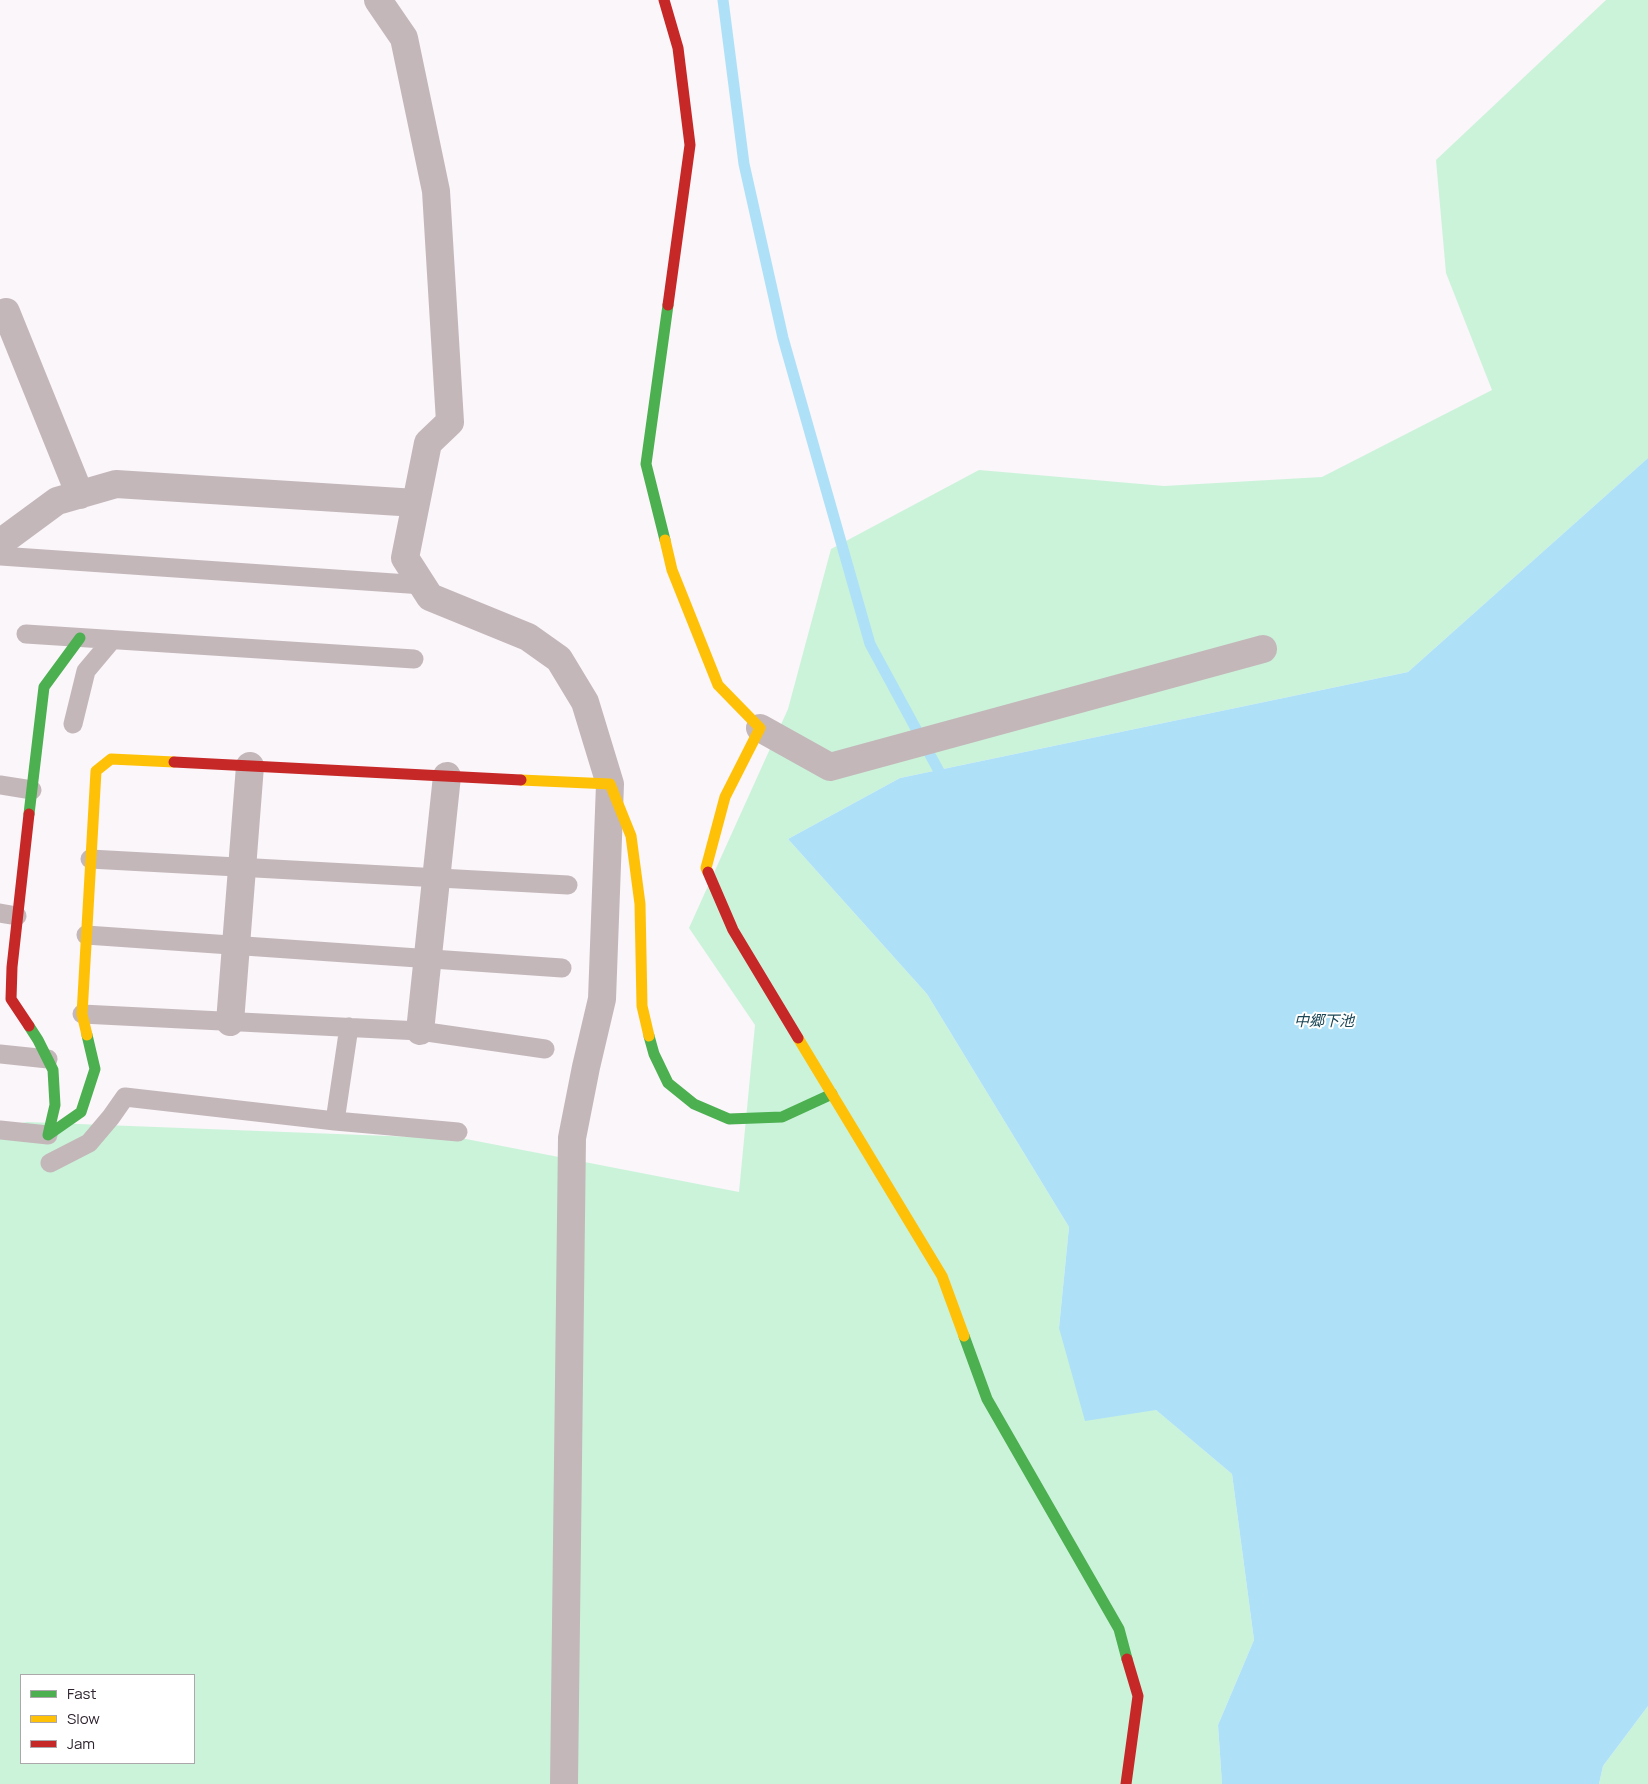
<!DOCTYPE html>
<meta charset="utf-8">
<style>
body{margin:0}
#map{position:relative;width:1648px;height:1784px;overflow:hidden;background:#faf6fa;font-family:Manrope,sans-serif}
canvas{display:block}
.legend{position:absolute;left:20px;top:1674px;width:175px;height:90px;box-sizing:border-box;background:#fff;border:1px solid #aba7ab;margin:0;padding:6px 9px;list-style:none;font-size:15px;color:#2e232e}
.legend li{display:flex;align-items:center;gap:10px;height:25px}
.legend b{width:25px;border:1px solid #aba7ab}
</style>
<div id="map">
<canvas width="1648" height="1784"></canvas>
<ul class="legend">
<li><b style="height:6px;background:#4caf50"></b>Fast</li>
<li><b style="height:6px;background:#ffc107"></b>Slow</li>
<li><b style="height:6px;background:#c62828"></b>Jam</li>
</ul>
</div>
<script>
const ctx = document.querySelector('canvas').getContext('2d');
ctx.lineJoin = 'round';
function fillPath(path, color) {
  ctx.fillStyle = color;
  ctx.fill(path, 'evenodd');
}
function poly(rows) {
  const path = new Path2D();
  for (const r of rows) {
    path.moveTo(r[0], r[1]);
    for (let i = 2; i < r.length; i += 2) path.lineTo(r[i], r[i + 1]);
  }
  return path;
}
function trace(path, color, width, dash) {
  ctx.strokeStyle = color;
  ctx.lineWidth = width;
  ctx.lineCap = dash ? 'butt' : 'round';
  ctx.setLineDash(dash || []);
  ctx.stroke(path);
}
function drawText(font, color, halo, rows, align = 'center') {
  ctx.font = font + ' Manrope,"Noto Sans JP",sans-serif';
  ctx.lineWidth = 4;
  ctx.setLineDash([]);
  ctx.textBaseline = 'middle';
  ctx.strokeStyle = halo;
  ctx.fillStyle = color;
  for (const [text, x, y, turn = 0] of rows) {
    ctx.save();
    ctx.translate(x, y);
    ctx.rotate((+turn || 0) * Math.PI / 180);
    ctx.textAlign = isNaN(turn) ? turn : align;
    if (halo) ctx.strokeText(text, 0, 0);
    ctx.fillText(text, 0, 0);
    ctx.restore();
  }
}
const green = poly([
 [1606,0,1648,0,1648,458,1408,672,900,778,788,839,927,994,1069,1227,1059,1328,1232,1474,1254,1640,1218,1725,1222,1784,0,1784,0,1127,27,1122,466,1139,739,1192,755,1025,689,928,788,709,831,549,979,470,1164,486,1322,477,1492,390,1446,273,1436,160],
 [21,1675,194,1675,194,1763,21,1763],
 [1648,1706,1648,1784,1599,1784,1603,1766]
]);
const water = poly([
 [1648,458,1648,1706,1603,1766,1599,1784,1222,1784,1218,1725,1254,1640,1232,1474,1156,1410,1085,1421,1059,1328,1069,1227,927,994,788,839,900,778,1408,672]
]);
const stream = poly([
 [723,0,744,164,783,338,870,644,941,775,947,783]
]);
const lane = poly([
 [0,556,423,585],
 [26,634,414,659],
 [73,724,86,671,112,640],
 [0,785,32,790],
 [90,859,568,885],
 [0,913,17,916],
 [86,935,562,968],
 [82,1014,420,1031,545,1049],
 [349,1027,335,1121,458,1132],
 [0,1054,48,1059],
 [0,1130,48,1135],
 [50,1163,89,1143,111,1117,125,1097,335,1121]
]);
const street = poly([
 [378,0,404,38,436,191,450,422,428,443,405,558,430,597,528,637,559,659,585,702,610,784,602,999,586,1067,572,1138,564,1784],
 [6,312,80,495],
 [0,543,57,501,116,484,416,503],
 [760,728,830,767,1263,649],
 [230,1022,250,766],
 [420,1031,447,776]
]);
const fast = poly([
 [665,540,646,464,668,305],
 [29,814,44,687,80,638],
 [29,1026,38,1040,53,1070,55,1105,48,1135,81,1112,95,1069,87,1035],
 [649,1036,654,1054,668,1083,694,1104,729,1119,782,1117,832,1094],
 [964,1336,987,1399,1119,1629,1127,1659]
]);
const slow = poly([
 [665,540,672,570,718,685,760,728,725,797,706,868,708,872],
 [521,780,610,784,631,836,640,904,642,1006,649,1036],
 [87,1035,82,1014,96,771,111,759,174,762],
 [798,1038,942,1276,964,1336]
]);
const jam = poly([
 [664,0,678,48,690,145,668,305],
 [174,762,521,780],
 [708,872,733,930,798,1038],
 [29,1026,11,999,12,967,29,814],
 [1126,1784,1138,1696,1127,1659]
]);
const waterNames = [
 ["中郷下池",1324,1022]
];
fillPath(green, '#cbf3da');
fillPath(water, '#aee1f7');
trace(stream, '#aee1f7', 11);
trace(lane, '#c4b7ba', 19);
trace(street, '#c4b7ba', 28);
trace(fast, '#4caf50', 11);
trace(slow, '#ffc107', 11);
trace(jam, '#c62828', 11);
drawText('italic 15px', '#1b4656', '#fff', waterNames);
</script>
